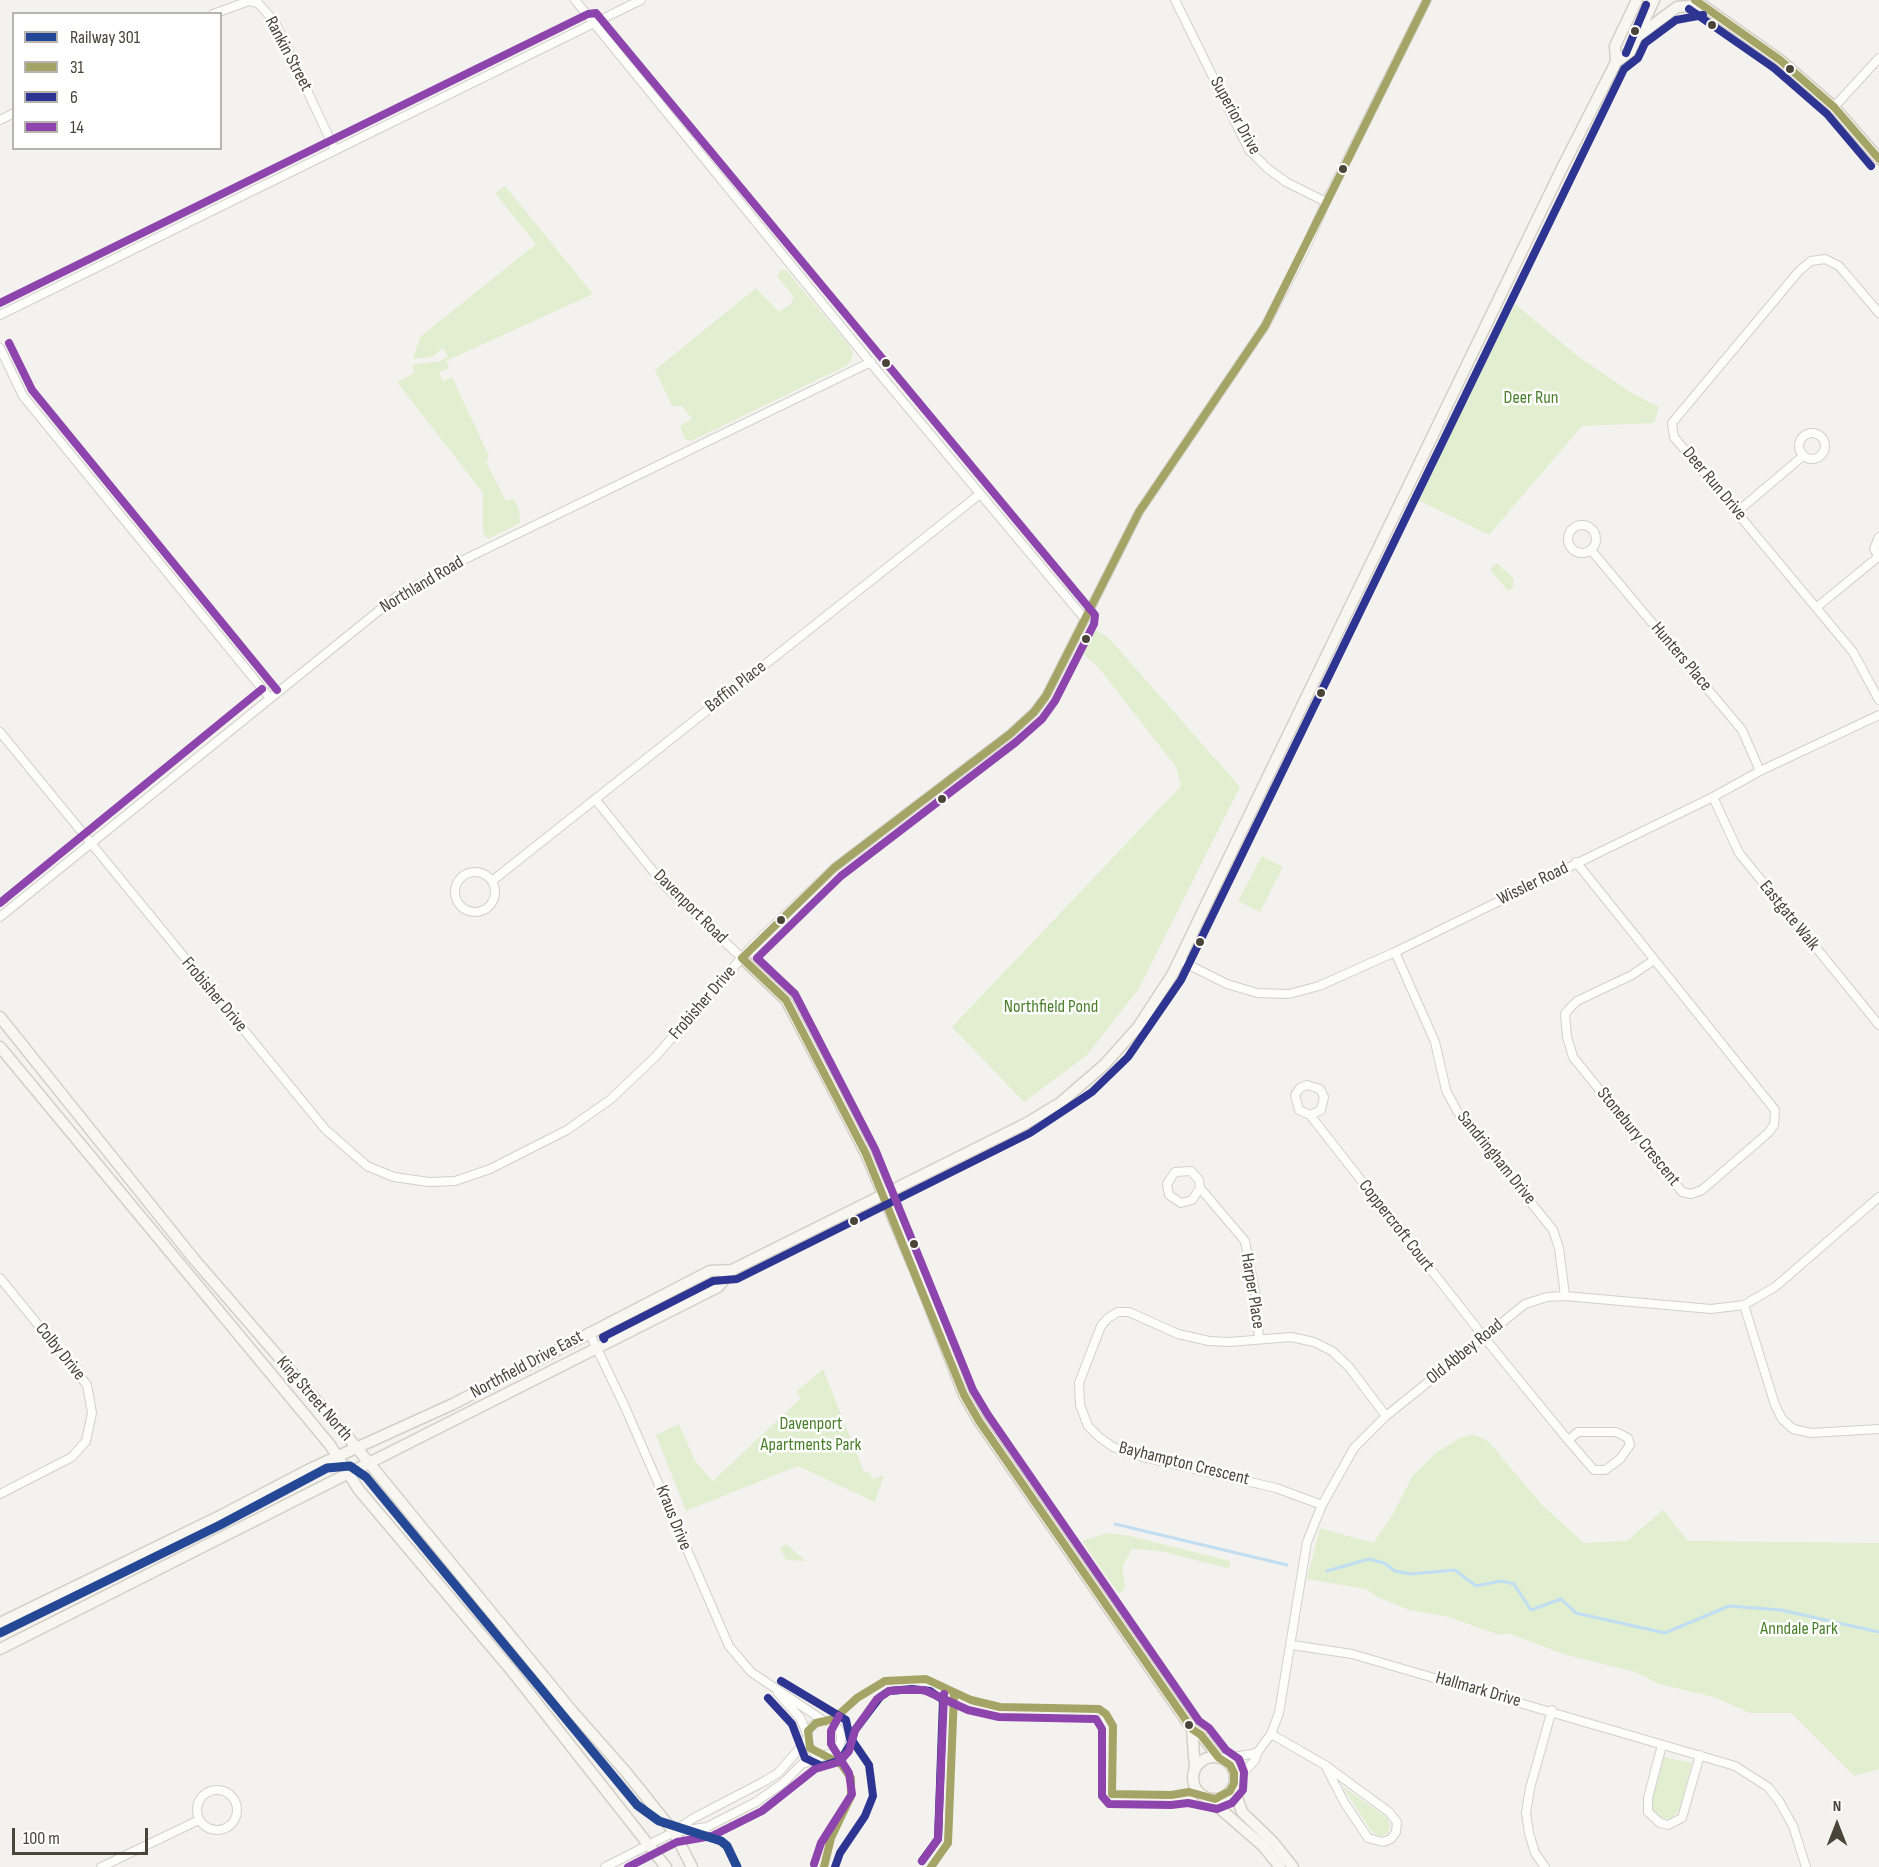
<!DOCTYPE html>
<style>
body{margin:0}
#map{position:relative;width:1879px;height:1867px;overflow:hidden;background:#f4f2ee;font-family:"Sofia Sans Condensed",sans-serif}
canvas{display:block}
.legend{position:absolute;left:12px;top:12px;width:210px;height:138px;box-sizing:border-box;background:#fff;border:2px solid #b7b4b0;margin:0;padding:8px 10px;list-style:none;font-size:18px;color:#4b4439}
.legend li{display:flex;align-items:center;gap:12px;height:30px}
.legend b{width:30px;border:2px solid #b7b4b0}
.north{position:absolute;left:1807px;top:1795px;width:60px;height:60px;-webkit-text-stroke:4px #fff;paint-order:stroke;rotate:0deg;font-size:16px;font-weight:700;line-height:24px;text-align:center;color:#4b4439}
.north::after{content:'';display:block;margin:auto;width:21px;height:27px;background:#4b4439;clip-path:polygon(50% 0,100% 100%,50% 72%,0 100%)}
.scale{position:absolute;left:12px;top:1828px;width:136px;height:27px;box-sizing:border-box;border:3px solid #4b4439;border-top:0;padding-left:8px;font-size:18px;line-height:21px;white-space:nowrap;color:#4b4439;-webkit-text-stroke:4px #fff;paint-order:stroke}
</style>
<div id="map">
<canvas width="1879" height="1867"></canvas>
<ul class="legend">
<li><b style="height:8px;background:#244895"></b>Railway 301</li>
<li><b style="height:8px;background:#a4a466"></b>31</li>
<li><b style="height:8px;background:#2e3491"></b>6</li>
<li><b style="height:8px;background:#8e44ad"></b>14</li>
</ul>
<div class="north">N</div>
<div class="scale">100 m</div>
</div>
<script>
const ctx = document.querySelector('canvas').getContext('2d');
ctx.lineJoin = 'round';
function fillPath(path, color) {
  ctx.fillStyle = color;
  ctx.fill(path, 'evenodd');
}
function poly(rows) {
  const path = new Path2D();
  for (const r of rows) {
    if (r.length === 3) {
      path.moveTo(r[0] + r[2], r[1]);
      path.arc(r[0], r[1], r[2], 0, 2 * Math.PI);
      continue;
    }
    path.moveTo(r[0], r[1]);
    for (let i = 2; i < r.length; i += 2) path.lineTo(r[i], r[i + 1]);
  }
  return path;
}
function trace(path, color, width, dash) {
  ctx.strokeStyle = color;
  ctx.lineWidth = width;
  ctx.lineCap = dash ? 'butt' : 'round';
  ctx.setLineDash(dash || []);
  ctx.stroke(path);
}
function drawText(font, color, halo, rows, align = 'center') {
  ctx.font = font + ' "Sofia Sans Condensed",sans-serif';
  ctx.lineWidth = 5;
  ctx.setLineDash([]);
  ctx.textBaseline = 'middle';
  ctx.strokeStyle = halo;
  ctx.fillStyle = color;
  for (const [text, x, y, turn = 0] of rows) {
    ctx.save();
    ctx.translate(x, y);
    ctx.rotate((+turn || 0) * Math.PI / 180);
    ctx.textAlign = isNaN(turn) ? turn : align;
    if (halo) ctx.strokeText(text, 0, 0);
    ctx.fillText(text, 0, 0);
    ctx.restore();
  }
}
const green = poly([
 [505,186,593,294,446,361,449,368,439,373,443,381,452,377,489,456,486,462,506,501,514,499,519,509,520,523,488,539,483,534,483,493,397,382,415,373,412,364,438,362,448,356,443,348,432,357,413,359,420,337,536,244,495,193],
 [780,270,786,270,848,344,853,352,851,359,848,365,691,441,685,439,680,426,692,419,682,406,672,406,655,370,756,288,779,312,791,304,794,297,777,276],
 [1515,304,1579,357,1630,392,1659,407,1654,423,1582,426,1489,535,1416,499],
 [1497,563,1514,579,1513,588,1508,591,1491,571,1491,568],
 [1093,629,1108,637,1240,787,1138,990,1086,1056,1024,1102,952,1027,1181,786,1176,767,1098,667,1081,652],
 [1262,856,1283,867,1260,912,1238,901],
 [823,1369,864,1472,870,1473,872,1479,884,1475,875,1502,798,1466,686,1511,656,1435,679,1424,695,1461,713,1481,801,1398,796,1392],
 [1473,1434,1488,1441,1542,1505,1584,1543,1627,1541,1663,1510,1688,1541,1879,1543,1879,1769,1854,1776,1791,1713,1750,1713,1714,1697,1659,1684,1635,1672,1566,1655,1508,1633,1500,1635,1445,1616,1409,1610,1377,1597,1366,1589,1307,1579,1320,1528,1373,1543,1392,1516,1412,1477,1437,1452,1460,1438],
 [1108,1533,1130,1536,1230,1561,1230,1569,1160,1551,1132,1549,1122,1567,1125,1588,1119,1594,1082,1541],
 [786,1544,806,1561,786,1560,780,1548],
 [1664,1757,1692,1763,1679,1811,1671,1818,1664,1819,1657,1816,1652,1809,1652,1801],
 [1342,1786,1387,1818,1390,1824,1388,1833,1381,1836,1372,1832]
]);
const stream = poly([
 [1115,1524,1287,1565],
 [1327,1571,1369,1559,1384,1563,1395,1571,1411,1574,1455,1570,1476,1586,1501,1581,1514,1584,1531,1610,1561,1599,1576,1613,1665,1633,1729,1606,1781,1610,1879,1632]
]);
const street = poly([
 [575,0,879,373,1085,619],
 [1175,0,1249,150,1267,168,1286,182,1326,202],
 [213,14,249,1,258,3,275,22,335,150],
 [1834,107,1879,58],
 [0,120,14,113],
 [1879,313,1839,266,1825,259,1811,261,1799,271,1672,423,1674,437,1853,652,1879,700],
 [0,315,641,0],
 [0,348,23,396,269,697],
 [1812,446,13],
 [1737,512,1803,456],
 [1582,539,14],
 [1879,537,1874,549,1879,557],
 [1591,550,1742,730,1760,771],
 [1817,607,1878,557],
 [0,732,325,1129,367,1166,394,1177,429,1182,455,1181,490,1169,567,1130,611,1099,656,1056,751,947,834,868,1010,734,1034,712,1046,696,1139,512,1265,326,1305,249,1326,202,1427,0],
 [1713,797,1739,853,1879,1025],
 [595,799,665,886,742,958],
 [1576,862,1775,1110,1774,1125,1768,1133,1702,1190,1691,1194,1682,1192,1573,1057,1567,1037,1565,1014,1569,1009,1577,1001,1632,975,1654,960],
 [475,892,20],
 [492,881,980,494],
 [0,917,397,596,453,565,871,362],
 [1395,952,1435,1042,1446,1090,1457,1111,1553,1230,1559,1248,1565,1296],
 [1179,960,1227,984,1257,993,1289,994,1319,986,1395,952,1713,797,1760,771,1879,715],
 [1310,1115,1321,1110,1324,1097,1320,1089,1307,1085,1300,1088,1295,1095,1299,1110,1310,1115,1483,1336,1568,1440,1578,1432,1616,1432,1628,1438,1630,1445,1620,1459,1612,1465,1605,1470,1594,1470,1568,1440],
 [1200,1188,1192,1200,1181,1203,1169,1195,1167,1184,1175,1172,1191,1171,1199,1180,1200,1188,1245,1241,1255,1292,1259,1339],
 [0,1278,87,1385,92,1413,86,1441,72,1457,0,1494],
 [1744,1305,1775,1405,1782,1419,1793,1429,1811,1433,1879,1429],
 [589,1332,625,1407,729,1646,751,1672,824,1721],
 [1322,1505,1276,1488,1143,1457,1113,1447,1099,1437,1088,1426,1080,1405,1079,1383,1101,1326,1108,1318,1118,1312,1129,1312,1178,1334,1209,1341,1229,1342,1291,1337,1314,1342,1332,1351,1349,1367,1386,1416],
 [1292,1645,1352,1654,1735,1766,1768,1787,1779,1801,1793,1826,1806,1867],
 [778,1693,801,1719,807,1734],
 [824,1738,17],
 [1271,1734,1325,1765,1389,1812,1397,1822,1396,1832,1391,1839,1383,1842,1368,1838,1344,1802,1325,1765],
 [1662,1745,1648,1798,1648,1812,1660,1823,1668,1825,1682,1818,1700,1755],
 [1222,1759,1257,1753],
 [1234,1783,1255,1760,1257,1753,1271,1734,1279,1713,1307,1542,1322,1505,1354,1448,1386,1416,1525,1304,1547,1297,1565,1296,1711,1309,1744,1305,1775,1287,1879,1197],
 [217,1810,20],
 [674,1832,707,1827,756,1802,783,1783,802,1764,823,1756],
 [101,1867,199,1820],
 [605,1867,674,1832,692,1819,765,1781,778,1773,807,1740],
 [1545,1867,1535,1853,1529,1833,1526,1813,1530,1788,1552,1710]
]);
const secondary = poly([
 [1695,0,1780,60,1834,107,1879,159],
 [1638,36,1677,7,1702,5],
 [1616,62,1615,46,1637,0],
 [742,958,786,1000,828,1080,866,1154,920,1282,964,1395,979,1421,1192,1729,1201,1735,1219,1758],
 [0,1017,194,1259,347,1436,572,1711,626,1772,674,1832,692,1867],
 [0,1047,330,1445,359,1490,511,1670,666,1867],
 [0,1623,222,1515,312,1468,453,1404,710,1271,732,1270,1025,1124,1060,1103,1104,1065,1138,1027,1172,975,1562,168,1616,62,1630,52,1654,0],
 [0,1649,718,1287,732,1270],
 [1192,1729,1195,1769],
 [1214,1778,21],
 [1233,1786,1242,1812,1273,1842,1293,1867],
 [1209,1799,1263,1846,1280,1867]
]);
const bus1 = poly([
 [1695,0,1780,60,1834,107,1879,159],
 [742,958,834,868,1010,734,1034,712,1046,696,1139,512,1265,326,1427,0],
 [742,958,786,1000,866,1154,964,1395,979,1421,1192,1729,1201,1735,1219,1758,1230,1765,1234,1773,1234,1783,1230,1791,1215,1799,1189,1792,1171,1795,1112,1794],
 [824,1867,831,1838,851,1796,851,1778,841,1764,810,1748,808,1731,816,1723,834,1719,857,1698,885,1681,926,1679,971,1700,1000,1707,1099,1709,1106,1714,1113,1726,1112,1794],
 [931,1867,948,1843,954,1694]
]);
const bus2 = poly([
 [1689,9,1774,68,1827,114,1871,166],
 [1626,53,1646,5],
 [604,1339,603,1337,713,1281,737,1279,1030,1133,1092,1092,1128,1057,1181,980,1624,69,1638,58,1645,43,1676,20,1703,15],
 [768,1698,792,1724,805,1758,822,1766,841,1760,851,1743,846,1720,781,1681],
 [835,1867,840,1853,865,1816,873,1796,869,1765,852,1740,855,1730,880,1697,889,1691,912,1689,930,1691,943,1700,938,1839,922,1861]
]);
const bus3 = poly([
 [0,303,588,14,596,13,1095,615,1094,624,1055,701,1042,719,1016,742,841,876,757,958,795,994,875,1149,973,1390,988,1415,1199,1721,1209,1728,1226,1750,1239,1759,1244,1772,1243,1790,1232,1803,1217,1809,1188,1803,1171,1805,1109,1804,1102,1796,1102,1729,1096,1719,999,1717,968,1710,924,1690,901,1690,889,1691,877,1699,855,1730,849,1751,839,1762,815,1769,762,1811,712,1836,677,1842,628,1867],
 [9,343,32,390,277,690],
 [0,903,262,689],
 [922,1861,938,1839,944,1694],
 [814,1864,821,1843,852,1794,849,1773,831,1744,831,1731,839,1716]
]);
const rail1 = poly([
 [0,1633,220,1525,327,1468,350,1466,366,1477,637,1805,659,1821,721,1841,727,1846,737,1867]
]);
const markers = [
 [1712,25,5,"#4b4439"],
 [1635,31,5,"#4b4439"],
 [1790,69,5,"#4b4439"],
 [1343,169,5,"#4b4439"],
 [886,363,5,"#4b4439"],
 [1086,639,5,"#4b4439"],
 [1321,693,5,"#4b4439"],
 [942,799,5,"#4b4439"],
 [781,920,5,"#4b4439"],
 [1200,942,5,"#4b4439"],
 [854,1221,5,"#4b4439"],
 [914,1244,5,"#4b4439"],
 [1189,1725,5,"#4b4439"]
];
const streetNames = [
 ["Rankin Street",288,54,62],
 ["Superior Drive",1235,116,61],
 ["Deer Run Drive",1714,484,50],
 ["Northland Road",422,585,-31],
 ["Hunters Place",1681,657,50],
 ["Baffin Place",736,687,-38],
 ["Wissler Road",1533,884,-26],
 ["Davenport Road",690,907,45],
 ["Eastgate Walk",1789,916,51],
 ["Frobisher Drive",214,995,50],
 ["Frobisher Drive",703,1003,-49],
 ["Stonebury Crescent",1638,1137,51],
 ["Sandringham Drive",1496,1158,51],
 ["Coppercroft Court",1396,1226,52],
 ["Harper Place",1252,1291,81],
 ["Colby Drive",60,1352,51],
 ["Old Abbey Road",1465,1352,-39],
 ["Northfield Drive East",527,1365,-28],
 ["King Street North",314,1399,49],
 ["Bayhampton Crescent",1184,1464,14],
 ["Kraus Drive",673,1518,68],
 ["Hallmark Drive",1478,1690,16]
];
const parkNames = [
 ["Deer Run",1531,398],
 ["Northfield Pond",1051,1007],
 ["Davenport",811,1424],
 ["Apartments Park",811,1445],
 ["Anndale Park",1799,1629]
];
fillPath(green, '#e1eecf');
trace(stream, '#c0ddf1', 3);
trace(street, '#d2d0cb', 10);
trace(secondary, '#d3cfc5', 13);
trace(street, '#fdfdfc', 8);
trace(secondary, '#f7f6f1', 10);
trace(bus1, '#a4a466', 8);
trace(bus2, '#2e3491', 8);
trace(bus3, '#8e44ad', 8);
trace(rail1, '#244895', 9);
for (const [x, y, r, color] of markers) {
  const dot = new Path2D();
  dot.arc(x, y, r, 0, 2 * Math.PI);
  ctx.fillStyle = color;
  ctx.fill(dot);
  trace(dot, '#fff', 2);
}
drawText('18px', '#4b4439', '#fff', streetNames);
drawText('18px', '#4a7f2a', '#fff', parkNames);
</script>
